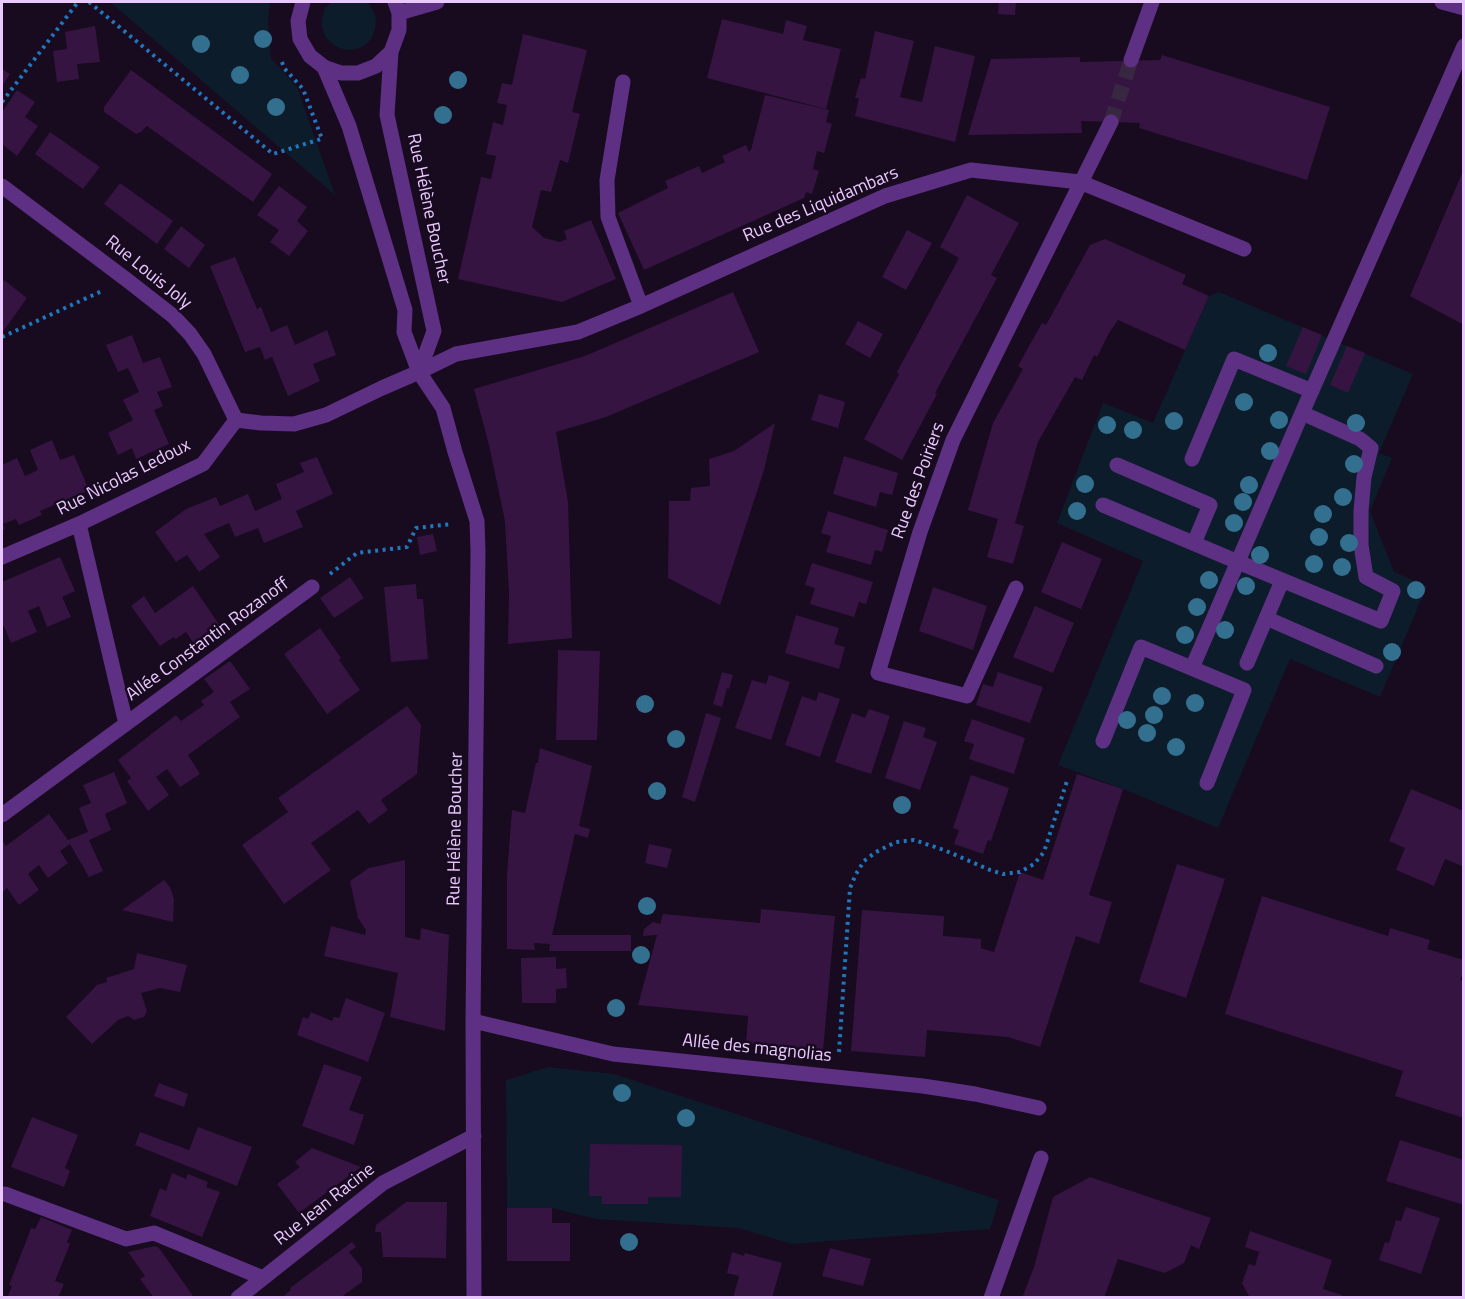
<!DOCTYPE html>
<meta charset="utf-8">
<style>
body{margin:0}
#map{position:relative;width:1465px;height:1299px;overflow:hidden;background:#180a1f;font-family:"Titillium Web",sans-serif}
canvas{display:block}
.frame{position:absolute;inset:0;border:3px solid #eac9ff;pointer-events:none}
</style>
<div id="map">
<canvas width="1465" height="1299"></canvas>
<div class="frame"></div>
</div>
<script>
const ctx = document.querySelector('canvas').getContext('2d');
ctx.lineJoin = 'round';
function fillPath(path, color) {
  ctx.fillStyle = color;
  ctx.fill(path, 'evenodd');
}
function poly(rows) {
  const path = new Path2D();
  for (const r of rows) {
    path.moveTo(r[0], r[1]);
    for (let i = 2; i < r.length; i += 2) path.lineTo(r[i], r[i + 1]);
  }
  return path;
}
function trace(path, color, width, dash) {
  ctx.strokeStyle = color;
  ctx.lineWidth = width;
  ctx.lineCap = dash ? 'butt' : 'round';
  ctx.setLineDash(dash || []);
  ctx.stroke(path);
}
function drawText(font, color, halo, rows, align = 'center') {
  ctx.font = font + ' "Titillium Web",sans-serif';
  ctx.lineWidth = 5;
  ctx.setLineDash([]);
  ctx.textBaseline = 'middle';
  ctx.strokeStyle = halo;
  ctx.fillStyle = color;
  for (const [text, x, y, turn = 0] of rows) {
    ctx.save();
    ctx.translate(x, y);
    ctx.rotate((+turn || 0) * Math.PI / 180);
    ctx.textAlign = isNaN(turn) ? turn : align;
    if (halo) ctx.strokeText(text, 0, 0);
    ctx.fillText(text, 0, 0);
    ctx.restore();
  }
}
const green = poly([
 [110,2,270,2,268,20,271,58,297,87,335,195],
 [332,2,365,2,369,4,374,12,376,20,375,29,372,38,365,45,357,49,348,50,339,48,331,43,325,36,322,27,322,19,324,10],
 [1219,292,1413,374,1379,453,1392,458,1370,511,1394,572,1427,586,1380,697,1290,659,1218,828,1123,789,1058,765,1143,561,1057,523,1103,403,1153,423,1209,296],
 [548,1067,614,1074,999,1200,990,1229,792,1244,738,1228,596,1219,552,1208,507,1208,506,1080]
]);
const building = poly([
 [999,2,1016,2,1015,15,998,14],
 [722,19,783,34,786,20,807,26,803,40,841,49,826,109,707,78],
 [95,26,100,62,77,64,79,79,57,82,53,51,67,49,65,32],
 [875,31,914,41,900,97,922,102,935,46,975,56,955,142,855,116,859,98,855,98,861,78,865,79],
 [523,34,587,50,572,112,580,114,568,163,560,160,551,192,541,190,532,227,544,238,560,242,567,239,564,231,591,220,616,279,562,302,458,279,481,177,491,179,496,156,486,154,493,122,503,125,507,105,497,103,502,83,512,85],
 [1162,55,1330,107,1307,180,1139,128,1140,123,1081,121,1082,133,968,135,991,59,1080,57,1080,62,1160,60],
 [2,69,10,74,2,86],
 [131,70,272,174,253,202,147,126,141,132,136,134,104,112,104,107],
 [17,90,35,102,25,117,38,126,17,156,2,144,2,112],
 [765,95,829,110,826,122,832,124,824,153,817,151,813,169,819,171,812,194,806,192,804,198,644,270,618,213,668,188,665,181,699,166,702,173,725,162,722,156,746,145,749,152,751,150],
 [50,132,100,167,83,189,35,154],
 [1463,171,1464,171,1464,325,1410,296],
 [120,183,173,221,157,244,104,204],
 [279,186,307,207,297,221,308,231,289,256,270,242,279,230,257,215],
 [967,195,1019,223,991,275,997,278,935,393,937,394,902,460,864,439,899,374,897,372,959,258,940,247],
 [181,226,205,245,189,268,164,249],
 [907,230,932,243,906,290,882,277],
 [1105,239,1186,275,1182,284,1209,296,1185,350,1118,320,1109,333,1097,357,1094,355,1082,380,1075,377,1038,442,1015,523,1024,526,1013,564,987,557,998,519,968,510,993,423,1023,369,1018,366,1042,323,1046,325,1090,245],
 [235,257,257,309,261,307,271,332,287,325,295,345,327,330,336,355,313,364,320,381,288,396,272,357,265,360,260,347,245,352,210,266],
 [4,280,27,298,2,333,2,285],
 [733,292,759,352,606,417,556,432,568,502,572,638,508,644,509,593,505,521,489,445,474,389,585,356],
 [858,321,883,334,870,358,845,344],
 [1303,327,1322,335,1306,374,1286,366],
 [132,335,143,363,160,357,172,387,157,392,163,406,154,410,169,444,136,459,132,448,118,455,108,433,133,420,123,400,139,392,128,368,118,372,106,345],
 [1347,346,1365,353,1348,393,1330,385],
 [819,394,845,402,838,428,811,420],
 [775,423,764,470,720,605,668,578,669,501,690,501,691,488,710,486,709,459,734,451],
 [52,440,60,460,74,455,89,490,40,511,42,515,19,525,16,519,3,524,5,529,2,531,2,465,17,458,25,476,38,470,30,450],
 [844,456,898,473,892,495,880,492,876,507,833,494],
 [317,457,333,494,296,511,303,527,264,543,258,528,235,537,229,523,204,534,220,557,199,572,187,555,176,562,155,532,186,509,216,497,220,506,248,494,255,511,282,499,276,484,304,472,300,463],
 [828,511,888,530,882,552,875,550,871,565,826,552,831,536,821,533],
 [433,534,437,551,420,555,417,537],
 [1062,542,1102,559,1081,609,1041,592],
 [60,557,75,591,62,597,71,617,47,627,39,606,28,611,37,632,11,643,2,622,2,582],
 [812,563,873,582,866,604,859,602,854,617,810,604,815,588,805,585],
 [350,577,364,598,334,618,320,598],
 [416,584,417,599,423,599,428,659,391,662,384,587],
 [193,586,222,629,196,647,186,632,176,639,174,637,160,646,131,606,144,596,155,613],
 [933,587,987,606,973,650,919,631],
 [1035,606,1074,623,1053,673,1013,657],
 [796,615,839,628,834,644,845,647,839,669,785,653],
 [320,628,341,658,339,660,360,690,327,714,284,654],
 [558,650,600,651,597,740,556,740],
 [230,661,250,689,230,702,240,717,188,755,200,774,180,787,167,769,156,777,169,795,148,811,127,781,131,778,118,760,176,715,181,721,204,705,201,701,214,692,204,679],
 [722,672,733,675,729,689,727,688,722,707,713,704],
 [998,672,1043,687,1030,723,976,705,983,684,993,687],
 [769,675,790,682,771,740,735,728,752,680,766,684],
 [819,692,840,699,820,757,785,745,802,696,816,701],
 [407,706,421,725,417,774,381,800,388,810,369,824,358,810,311,843,331,870,284,904,242,845,288,812,278,798],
 [869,709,890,716,871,774,835,762,852,713,865,718],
 [706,713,721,718,695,802,682,797],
 [972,719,1025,738,1014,774,969,759,974,744,964,741],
 [904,721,926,728,923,737,937,742,920,790,885,778],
 [540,748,592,766,579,826,590,829,588,838,575,834,552,935,631,935,631,951,549,951,550,944,534,943,535,950,507,949,507,875,512,810,525,813,536,763,538,763],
 [114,772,127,803,105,814,111,830,89,840,103,871,89,877,70,844,60,851,68,863,48,878,39,865,28,874,39,890,19,905,7,888,2,893,2,843,3,842,6,846,49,814,68,840,88,832,79,808,91,803,83,785],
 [1077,774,1123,789,1089,895,1112,902,1099,944,1076,936,1040,1047,1008,1037,927,1030,925,1057,851,1051,862,910,944,916,943,936,981,939,981,948,994,952,1020,872,1043,880],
 [971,775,1009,788,991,841,988,840,983,854,954,844,959,830,953,828],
 [1411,789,1464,811,1464,862,1462,866,1445,859,1434,886,1396,870,1405,848,1389,841],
 [649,844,672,849,667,868,645,863],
 [405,860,405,937,420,940,421,928,449,935,445,1031,390,1017,398,973,324,956,331,926,365,935,366,930,358,918,350,881,369,868],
 [1177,864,1225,879,1186,998,1139,982],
 [164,880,170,887,174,899,173,922,122,910],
 [1262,896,1388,936,1390,928,1430,940,1427,949,1464,960,1464,970,1460,980,1464,981,1464,1118,1395,1096,1403,1071,1225,1014],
 [761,909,835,916,823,1051,746,1043,748,1016,638,1005,657,935,643,936,644,929,653,922,660,924,663,914,760,923],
 [137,953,187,965,180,992,160,988,141,993,147,1011,144,1017,134,1020,128,1016,118,1020,92,1044,66,1017,97,985,107,982,106,978,134,969],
 [556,957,556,969,566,968,567,988,556,989,556,1003,522,1003,521,958],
 [346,998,385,1013,368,1062,297,1035,303,1017,308,1019,311,1012,332,1021,334,1017,339,1018],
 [324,1064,362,1077,349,1110,364,1115,354,1145,302,1126],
 [159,1083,188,1094,184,1107,154,1096],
 [32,1117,78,1135,65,1168,70,1171,64,1187,11,1167],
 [198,1127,252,1147,237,1186,135,1145,140,1132,189,1150],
 [1400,1140,1464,1160,1464,1205,1386,1181],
 [590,1144,682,1145,681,1197,648,1197,648,1204,602,1204,602,1196,589,1196],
 [312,1148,361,1167,299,1213,277,1184,300,1167,295,1162],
 [172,1173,186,1179,188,1174,208,1182,206,1187,220,1192,202,1237,150,1216,160,1188,166,1191],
 [1090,1177,1211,1218,1199,1249,1191,1245,1184,1263,1165,1273,1118,1259,1104,1298,1022,1298,1034,1267,1053,1197],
 [406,1202,447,1202,446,1258,383,1257,381,1232,375,1232,376,1225],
 [1406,1207,1440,1218,1421,1274,1379,1260,1385,1242,1389,1243,1396,1220,1401,1221],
 [507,1208,552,1208,552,1223,570,1223,570,1261,507,1261],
 [41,1217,72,1230,67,1242,70,1244,55,1281,64,1284,58,1298,7,1298,12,1286,9,1285,27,1239,31,1228,35,1229],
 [1250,1231,1332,1260,1323,1289,1342,1295,1341,1298,1250,1298,1242,1283,1249,1264,1255,1266,1259,1252,1245,1247],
 [352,1242,356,1247,349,1252,362,1268,362,1282,340,1298,281,1298,291,1290,290,1288],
 [155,1246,159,1248,193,1296,191,1298,154,1298,140,1279,145,1276,128,1252],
 [830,1248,871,1259,863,1286,822,1276],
 [732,1252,744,1256,745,1253,782,1263,772,1298,733,1298,739,1276,727,1273]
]);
const minorTunnel = poly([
 [1111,122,1131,60]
]);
const path = poly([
 [89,2,273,154,321,139],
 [282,62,284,68,303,89,322,139],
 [2,102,78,2],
 [2,337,102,291],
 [330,574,357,553,407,547,416,528,452,524],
 [839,1052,850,888,856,874,864,861,876,852,896,842,914,840,944,850,990,870,1003,874,1020,872,1034,864,1044,852,1067,781]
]);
const minor = poly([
 [303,2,298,21,300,39,310,56,324,67,341,73,358,73,376,66,391,52,399,30,399,13,395,2],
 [1442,2,1464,8],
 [399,13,437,2],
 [391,52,387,115,434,331,419,372],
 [1131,60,1152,2],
 [324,67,349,126,405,310,404,332,419,372,443,408,455,452,477,521,478,551,473,1021,474,1298],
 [623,82,607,180,608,217,641,306],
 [2,186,127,280,173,316,190,334,204,354,236,420],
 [1192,459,1234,359,1312,391],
 [1117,465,1210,505,1194,543],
 [1103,505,1238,562,1381,621,1393,591,1366,577,1361,545,1361,511,1364,477,1371,448,1360,439,1302,413],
 [79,524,126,724],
 [2,557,79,524,203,464,236,420,261,423,294,424,326,415,382,388,419,372,456,354,578,332,641,306,885,196,971,170,1080,182,1244,249],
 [1016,588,967,696,878,673,920,532,953,440,1111,122],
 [1266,618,1376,666],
 [1247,663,1282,581],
 [1192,668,1302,413,1464,46],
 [1103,741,1141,647,1244,690,1207,783],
 [2,815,312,587],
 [473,1021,613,1054,923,1086,975,1094,1039,1108],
 [5,1194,126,1239,154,1233,263,1278],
 [238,1298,383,1183,474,1136],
 [991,1298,1041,1158]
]);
const trees = [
 [263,39],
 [201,44],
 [240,75],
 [458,80],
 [276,107],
 [443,115],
 [1268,353],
 [1244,402],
 [1279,420],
 [1174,421],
 [1356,423],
 [1107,425],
 [1133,430],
 [1270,451],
 [1354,464],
 [1085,484],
 [1249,485],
 [1343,497],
 [1243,502],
 [1077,511],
 [1323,514],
 [1234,523],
 [1319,537],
 [1349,543],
 [1260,555],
 [1314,564],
 [1342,567],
 [1209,580],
 [1246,586],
 [1416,590],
 [1197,607],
 [1225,630],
 [1185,635],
 [1392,652],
 [1162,696],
 [1195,703],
 [645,704],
 [1154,715],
 [1127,720],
 [1147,733],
 [676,739],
 [1176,747],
 [657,791],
 [902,805],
 [647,906],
 [641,955],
 [616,1008],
 [622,1093],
 [686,1118],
 [629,1242]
];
const streetNames = [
 ["Rue des Liquidambars",821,205,-23],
 ["Rue Hélène Boucher",428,209,78],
 ["Rue Louis Joly",148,273,39],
 ["Rue Nicolas Ledoux",124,478,-27],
 ["Rue des Poiriers",919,481,-70],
 ["Allée Constantin Rozanoff",208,640,-36],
 ["Rue Hélène Boucher",456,829,-89],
 ["Allée des magnolias",757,1049,6],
 ["Rue Jean Racine",325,1205,-38]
];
fillPath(green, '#0d1c2a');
fillPath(building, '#351442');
trace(minorTunnel, '#382741', 15, [15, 8]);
trace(path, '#2177bb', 4, [3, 4.5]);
trace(minor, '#5d3083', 15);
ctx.fillStyle = '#336f8f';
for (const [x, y] of trees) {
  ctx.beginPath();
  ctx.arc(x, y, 9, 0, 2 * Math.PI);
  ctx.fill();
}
drawText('18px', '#eac9ff', '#180a1f', streetNames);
</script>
